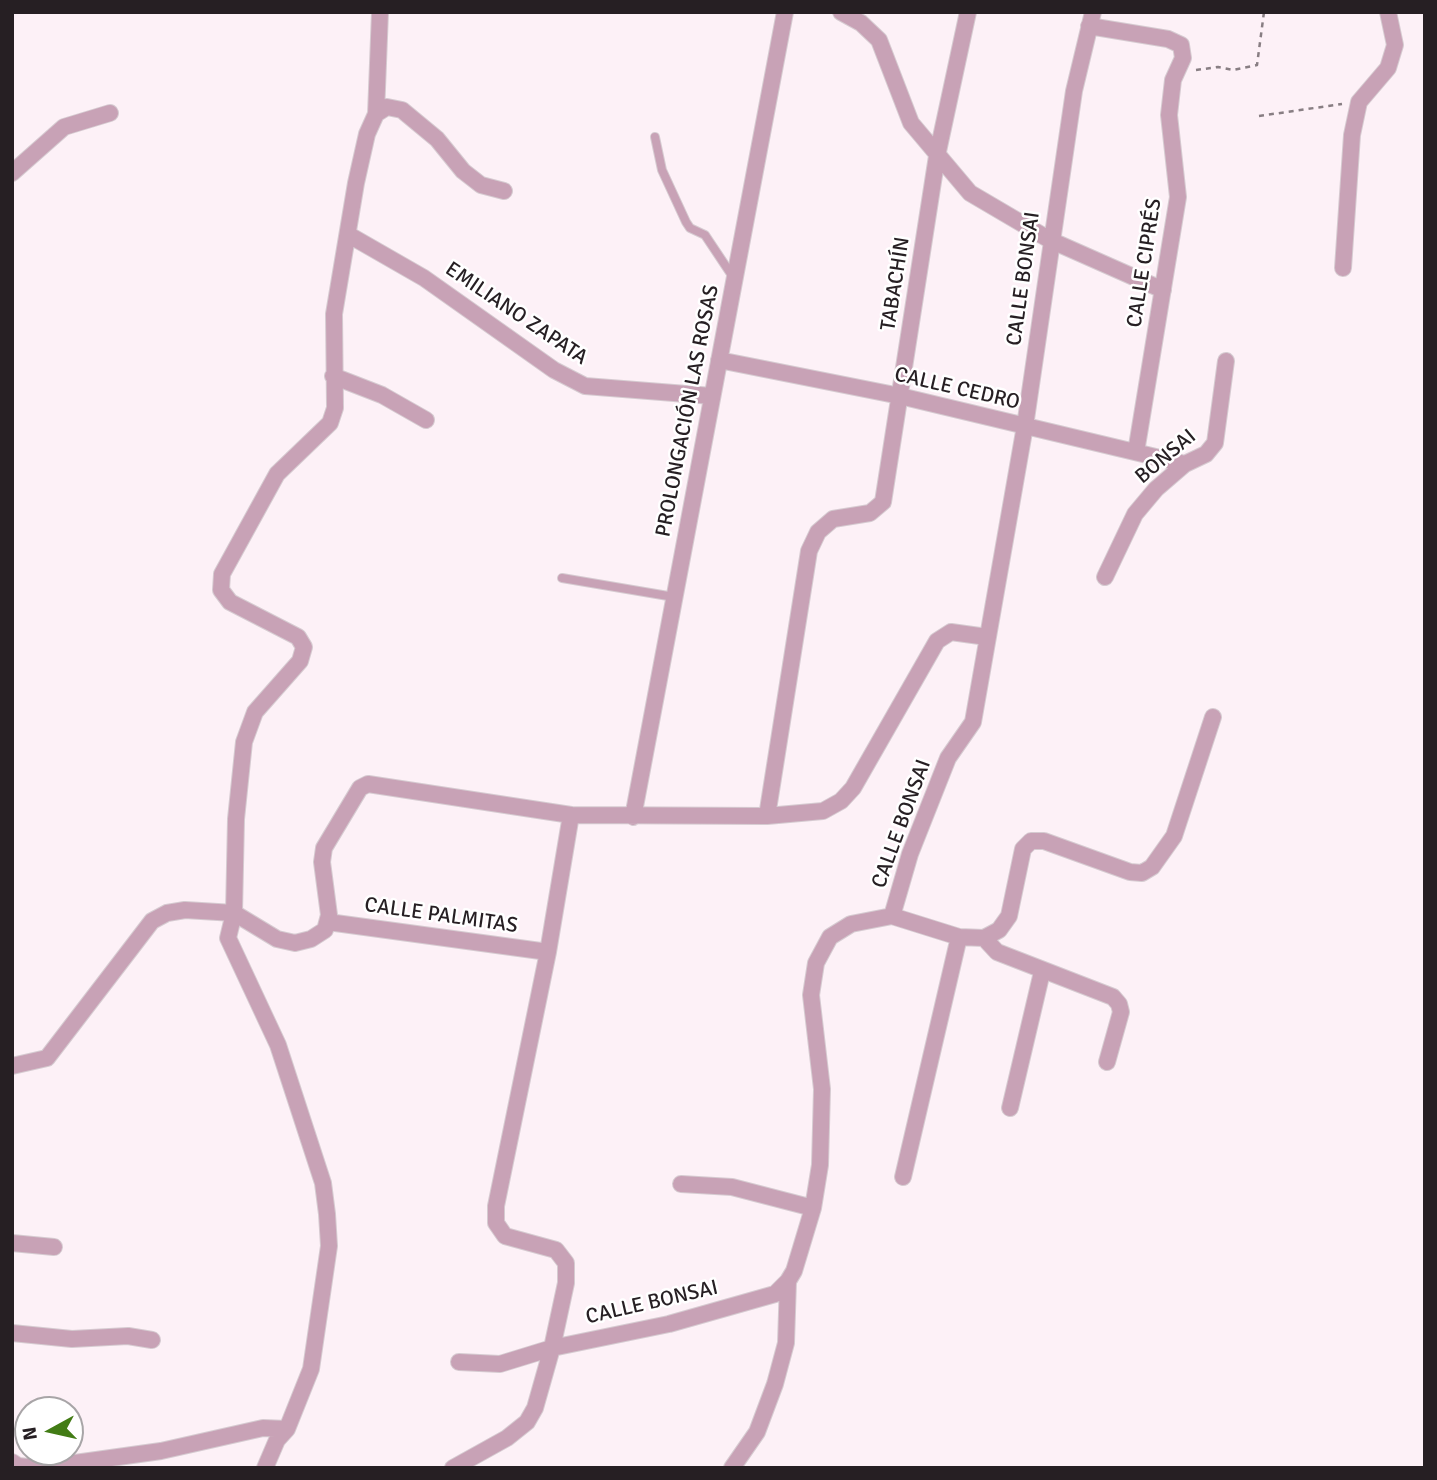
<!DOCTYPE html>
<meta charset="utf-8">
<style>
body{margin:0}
#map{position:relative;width:1437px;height:1480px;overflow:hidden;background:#fdf1f7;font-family:Signika,sans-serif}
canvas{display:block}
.frame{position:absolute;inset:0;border:14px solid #261f23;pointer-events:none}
.north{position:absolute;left:14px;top:1396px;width:70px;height:70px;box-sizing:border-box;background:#fff;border:2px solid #a8a5a7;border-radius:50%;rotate:262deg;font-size:19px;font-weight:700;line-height:28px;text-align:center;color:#261f23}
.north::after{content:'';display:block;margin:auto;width:24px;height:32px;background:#427c15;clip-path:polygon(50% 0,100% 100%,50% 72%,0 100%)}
</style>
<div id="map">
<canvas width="1437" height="1480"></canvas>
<div class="frame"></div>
<div class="north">N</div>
</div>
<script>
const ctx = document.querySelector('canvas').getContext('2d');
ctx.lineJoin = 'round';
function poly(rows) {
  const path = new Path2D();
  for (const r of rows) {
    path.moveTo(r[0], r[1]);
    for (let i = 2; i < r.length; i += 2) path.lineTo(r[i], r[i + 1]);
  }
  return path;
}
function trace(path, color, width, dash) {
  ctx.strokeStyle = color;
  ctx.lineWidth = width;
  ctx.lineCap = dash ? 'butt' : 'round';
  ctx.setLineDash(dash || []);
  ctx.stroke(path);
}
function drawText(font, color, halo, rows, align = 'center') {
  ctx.font = font + ' Signika,sans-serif';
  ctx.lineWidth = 5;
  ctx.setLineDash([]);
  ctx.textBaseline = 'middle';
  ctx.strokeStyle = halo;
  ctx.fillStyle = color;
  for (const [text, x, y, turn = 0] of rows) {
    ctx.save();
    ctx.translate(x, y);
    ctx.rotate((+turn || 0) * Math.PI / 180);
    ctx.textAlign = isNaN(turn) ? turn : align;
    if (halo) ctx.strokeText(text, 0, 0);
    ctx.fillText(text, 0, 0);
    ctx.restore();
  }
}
const path = poly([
 [1196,70,1218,67,1233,70,1257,65,1264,12],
 [1259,116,1342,104]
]);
const service = poly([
 [655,137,662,170,686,222,690,228,705,235,733,277],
 [562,578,674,597]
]);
const minor = poly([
 [841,12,861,23,879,40,911,123,970,193,1050,240,1163,290],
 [1089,26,1168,39,1181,45,1183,58,1173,80,1169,115,1178,197,1136,452],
 [376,114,387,107,402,110,437,139,463,171,481,185,504,191],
 [12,173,64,127,110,113],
 [349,235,424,278,554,370,585,386,712,396],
 [1343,268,1352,135,1359,102,1388,68,1395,45,1388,12],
 [719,360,900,396,1185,464],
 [333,376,382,395,426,420],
 [1105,577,1135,514,1156,489,1185,464,1206,454,1215,443,1226,361],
 [767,816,809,551,818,532,833,519,870,513,883,502,937,156,968,12],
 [633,817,785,12],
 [892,916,910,854,948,758,973,722,1025,426,1074,91,1093,12],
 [328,922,548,952],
 [984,938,997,952,1113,997,1119,1004,1121,1012,1107,1062],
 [12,1066,47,1058,152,921,167,913,185,910,234,913,277,939,295,943,311,939,325,930,329,915,322,862,324,848,360,788,368,784,571,815,767,816,823,811,841,801,853,788,937,641,951,632,987,637],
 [1010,1108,1042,972],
 [903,1177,959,937],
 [681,1184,732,1187,813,1208],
 [12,1243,54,1247],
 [12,1333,72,1339,128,1336,152,1340],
 [459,1362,500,1364,552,1348,566,1283,566,1263,556,1250,505,1236,496,1223,496,1206,548,952,571,815],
 [12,1462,18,1466,39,1468,161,1451,263,1428,287,1429],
 [265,1468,277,1440,287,1429,311,1369,329,1246,327,1214,323,1183,278,1045,228,938,234,913,236,819,244,742,255,712,300,661,304,647,298,637,230,602,221,590,222,574,277,474,330,423,335,408,334,314,356,183,367,134,376,114,380,12],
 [453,1468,507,1438,527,1422,535,1408,552,1348,669,1324,775,1294,788,1281,794,1271,813,1208,820,1165,822,1089,811,995,816,963,830,937,851,924,892,916,959,937,984,938,999,930,1009,916,1023,849,1031,841,1044,841,1130,872,1142,873,1152,867,1174,836,1213,717],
 [732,1468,757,1432,775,1384,786,1343,788,1281]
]);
const streetNames = [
 ["CALLE CIPRÉS",1145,263,-81],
 ["CALLE BONSAI",1024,279,-82],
 ["TABACHÍN",896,284,-81],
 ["EMILIANO ZAPATA",516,314,34],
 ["CALLE CEDRO",957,389,13],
 ["PROLONGACIÓN LAS ROSAS",688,411,-79],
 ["BONSAI",1166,457,-40],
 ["CALLE BONSAI",902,824,-70],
 ["CALLE PALMITAS",441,916,8],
 ["CALLE BONSAI",652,1303,-13]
];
trace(service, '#d6cbd1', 10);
trace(minor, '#d6cbd1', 18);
trace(path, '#887e83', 2.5, [5, 5]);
trace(service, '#c8a2b6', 8);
trace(minor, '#c8a2b6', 16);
drawText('21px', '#261f23', '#fff', streetNames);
</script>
